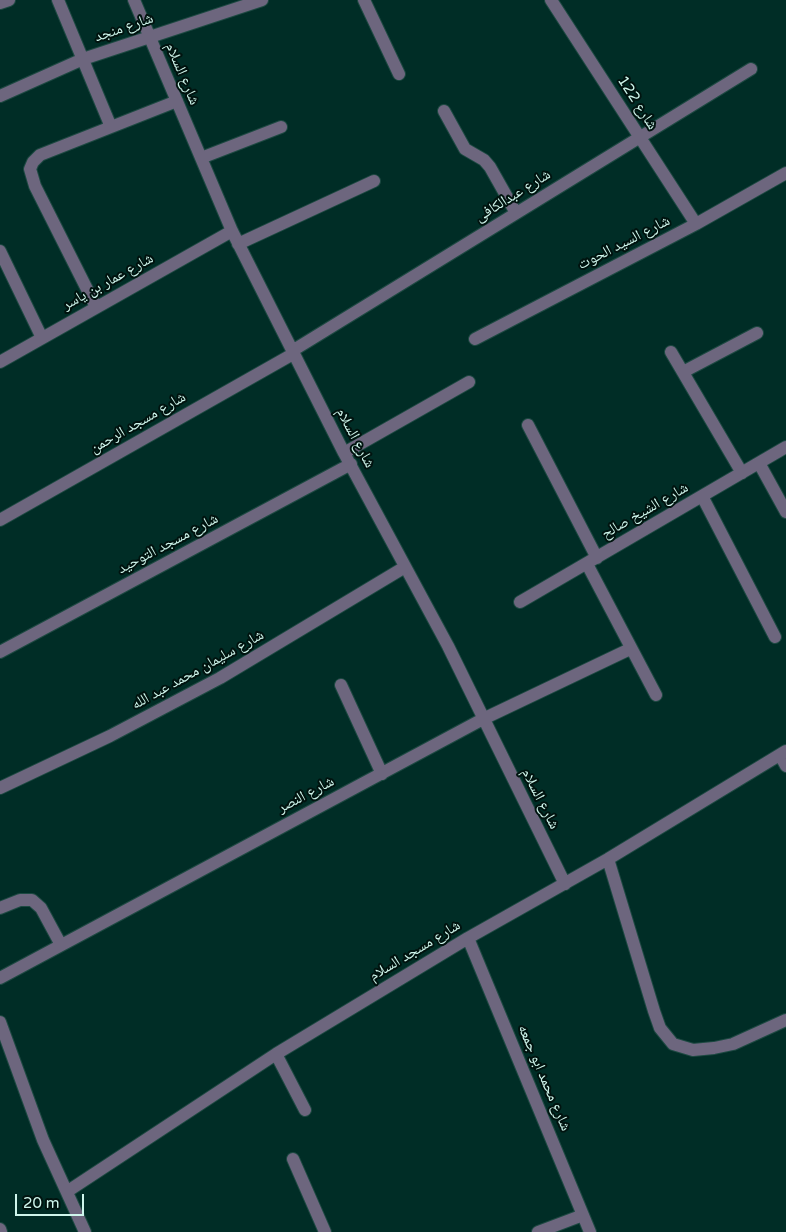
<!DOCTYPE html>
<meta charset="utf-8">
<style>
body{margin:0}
#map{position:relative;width:786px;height:1232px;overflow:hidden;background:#002d26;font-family:"Varela Round",sans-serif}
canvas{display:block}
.scale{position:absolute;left:15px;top:1194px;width:69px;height:22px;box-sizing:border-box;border:2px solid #cff6ec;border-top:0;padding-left:6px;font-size:15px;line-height:18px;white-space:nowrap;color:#cff6ec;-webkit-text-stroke:4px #00130f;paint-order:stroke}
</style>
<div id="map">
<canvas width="786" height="1232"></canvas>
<div class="scale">20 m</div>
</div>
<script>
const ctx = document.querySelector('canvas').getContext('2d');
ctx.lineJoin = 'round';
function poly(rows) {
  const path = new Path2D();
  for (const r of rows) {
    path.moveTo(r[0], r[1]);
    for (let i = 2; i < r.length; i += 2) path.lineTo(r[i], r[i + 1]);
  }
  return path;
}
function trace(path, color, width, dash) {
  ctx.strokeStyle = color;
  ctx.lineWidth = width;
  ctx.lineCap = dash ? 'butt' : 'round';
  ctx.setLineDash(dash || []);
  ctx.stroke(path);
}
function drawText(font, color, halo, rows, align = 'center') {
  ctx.font = font + ' "Varela Round","Noto Naskh Arabic",sans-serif';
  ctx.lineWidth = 4;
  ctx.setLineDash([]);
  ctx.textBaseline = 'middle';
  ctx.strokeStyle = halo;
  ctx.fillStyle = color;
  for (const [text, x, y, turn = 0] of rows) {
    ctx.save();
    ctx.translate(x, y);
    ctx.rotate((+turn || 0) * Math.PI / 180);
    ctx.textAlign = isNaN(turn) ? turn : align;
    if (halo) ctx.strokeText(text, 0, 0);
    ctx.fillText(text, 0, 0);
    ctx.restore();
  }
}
const street = poly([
 [58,0,111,127],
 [134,0,232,231,344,453,448,646,565,884],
 [364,0,399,74],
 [551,0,696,224],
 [0,3,9,0],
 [0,96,83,59,262,0],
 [444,111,465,149,484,160,490,167,516,213],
 [201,158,281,127],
 [238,244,374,181],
 [0,251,42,338],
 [96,307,35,186,30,169,33,162,40,155,177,101],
 [475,339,696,224,786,173],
 [292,351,751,69],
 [671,352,742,473],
 [0,362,232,231],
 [683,372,757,333],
 [528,425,597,558],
 [344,453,469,382],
 [759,463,786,512],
 [702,496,775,637],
 [0,520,293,354],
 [587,564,656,695],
 [520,602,786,447],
 [0,652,351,464],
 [341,685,382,774],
 [780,755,786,766],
 [0,788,110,736,220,678,405,567],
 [608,859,654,1011,660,1028,673,1044,693,1050,714,1048,733,1044,786,1020],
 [0,908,20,900,32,900,41,908,61,945],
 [468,938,590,1232],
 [0,978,483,719,630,649],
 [0,1022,43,1140,85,1232],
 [276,1054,305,1110],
 [293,1159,325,1232],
 [68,1191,276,1054,468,938,608,859,786,751],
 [0,1229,1,1232],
 [538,1232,583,1215]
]);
const streetNames = [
 ["شارع منجد",124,28,-19],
 ["شارع السلام",182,74,67],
 ["شارع 122",637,103,57],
 ["شارع عبدالكافى",513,196,-32],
 ["شارع السيد الحوت",624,243,-27],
 ["شارع عمار بن ياسر",108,282,-29],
 ["شارع مسجد الرحمن",138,423,-30],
 ["شارع السلام",355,438,62],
 ["شارع الشيخ صالح",645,511,-30],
 ["شارع مسجد التوحيد",168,544,-28],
 ["شارع سليمان محمد عبد الله",198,670,-29],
 ["شارع النصر",306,795,-28],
 ["شارع السلام",540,799,63],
 ["شارع مسجد السلام",415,951,-31],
 ["شارع محمد ابو جمعه",544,1078,67]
];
trace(street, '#1d4942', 14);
trace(street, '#6d667e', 12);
drawText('15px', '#cff6ec', '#00130f', streetNames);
</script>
